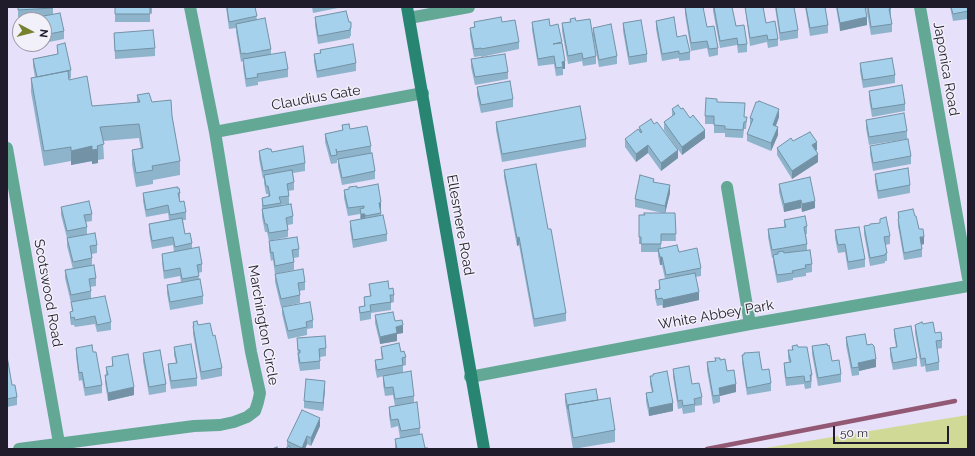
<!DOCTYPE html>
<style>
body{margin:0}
#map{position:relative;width:975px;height:456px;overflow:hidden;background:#e6e0fb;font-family:Raleway,sans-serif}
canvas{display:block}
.frame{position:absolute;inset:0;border:8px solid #201c2c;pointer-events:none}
.north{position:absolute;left:12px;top:12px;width:40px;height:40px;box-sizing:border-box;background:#f2f0f9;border:1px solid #9e9ba7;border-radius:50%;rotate:97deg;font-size:11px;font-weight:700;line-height:16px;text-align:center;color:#201c2c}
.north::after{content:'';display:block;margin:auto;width:14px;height:18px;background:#78812d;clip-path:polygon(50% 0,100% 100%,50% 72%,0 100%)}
.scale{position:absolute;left:833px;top:426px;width:116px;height:18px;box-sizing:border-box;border:2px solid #201c2c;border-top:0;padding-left:5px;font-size:12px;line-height:14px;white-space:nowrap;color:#201c2c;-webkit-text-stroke:3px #f2f0f9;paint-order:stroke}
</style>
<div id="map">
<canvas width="975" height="456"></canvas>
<div class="frame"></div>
<div class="north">N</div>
<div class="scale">50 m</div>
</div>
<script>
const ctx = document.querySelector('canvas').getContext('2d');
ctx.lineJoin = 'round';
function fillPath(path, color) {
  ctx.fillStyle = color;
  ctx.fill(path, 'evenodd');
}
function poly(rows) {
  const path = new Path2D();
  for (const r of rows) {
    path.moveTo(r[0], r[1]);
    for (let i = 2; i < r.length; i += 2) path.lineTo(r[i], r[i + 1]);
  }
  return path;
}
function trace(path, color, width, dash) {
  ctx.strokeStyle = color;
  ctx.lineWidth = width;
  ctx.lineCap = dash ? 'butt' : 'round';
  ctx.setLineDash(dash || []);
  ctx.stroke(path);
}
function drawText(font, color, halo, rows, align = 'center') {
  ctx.font = font + ' Raleway,sans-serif';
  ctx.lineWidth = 3;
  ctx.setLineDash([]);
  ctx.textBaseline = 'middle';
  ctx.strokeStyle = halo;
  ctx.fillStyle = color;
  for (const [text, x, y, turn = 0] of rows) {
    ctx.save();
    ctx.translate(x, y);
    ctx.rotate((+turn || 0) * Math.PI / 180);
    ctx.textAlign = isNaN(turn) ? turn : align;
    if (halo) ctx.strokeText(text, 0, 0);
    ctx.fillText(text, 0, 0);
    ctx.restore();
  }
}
const green = poly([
 [968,415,968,449,759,449]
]);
const stream = poly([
 [707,449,955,401]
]);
const street = poly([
 [920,7,968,278],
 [409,18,469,7],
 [215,132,423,93],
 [7,148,59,443],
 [727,187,750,324],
 [470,377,750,324,968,286],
 [19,449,194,426,220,425,234,422,247,417,255,411,258,402,260,393,251,352,215,132,190,7]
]);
const secondary = poly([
 [407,7,484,449]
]);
const wall = poly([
 [18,7,53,7,53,14,64,31,64,39,44,43,44,20,40,17,18,17],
 [115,7,152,7,152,14,150,13,150,22,115,22],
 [226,7,255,7,257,20,271,49,271,54,288,69,288,77,258,82,258,85,246,87,243,67,243,61,241,62,236,32,236,28,229,29],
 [312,7,343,7,313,13],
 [685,7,707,27,718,48,718,55,709,57,707,48,691,51,685,14],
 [713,7,732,7,736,26,747,44,747,52,738,53,737,45,720,48,713,11],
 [745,7,763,7,766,23,778,39,778,46,768,48,767,42,750,46],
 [775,7,794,7,798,30,798,38,780,41],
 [805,7,825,7,828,25,828,33,810,36],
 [836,7,865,7,867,25,840,31],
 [866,7,891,7,891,16,890,16,892,24,892,32,871,35],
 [950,7,968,7,968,19,953,21],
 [315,17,349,22,351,28,351,36,350,36,350,38,318,44,315,25],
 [570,19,576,21,596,56,596,64,583,66,582,61,568,64,562,31,562,23,570,22],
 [656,21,677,37,690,52,690,60,679,61,679,58,662,61,656,29],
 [474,22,502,22,519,42,519,49,481,57,481,56,474,57,470,36,470,28,474,27],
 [532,22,550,26,558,24,565,69,563,69,563,75,556,76,554,64,538,66,532,30],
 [623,23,647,54,647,62,629,65,623,31],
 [593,28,617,56,617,64,599,67,593,36],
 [114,33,155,48,155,56,115,59],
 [57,45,71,70,71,78,69,79,69,80,92,106,137,103,137,95,152,102,172,116,180,161,180,175,153,180,153,184,136,187,132,164,132,150,141,149,139,138,103,141,104,159,98,160,98,163,92,164,92,161,71,165,71,161,44,166,31,92,31,78,35,77,33,66,33,59,57,54],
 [320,50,356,63,356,71,317,78,314,62,314,54,320,53],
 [471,59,508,72,508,79,475,85,471,67],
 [860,63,895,75,895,83,863,88,860,71],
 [477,87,513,99,513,107,481,113,477,95],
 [869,91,905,104,905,111,872,117,869,99],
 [717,102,744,117,747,117,746,129,744,129,743,138,725,137,725,133,714,133,714,124,705,124,705,116],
 [672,109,681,109,690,118,705,138,682,155,664,130,664,122,672,116],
 [779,117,776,126,778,135,771,151,747,141,747,134,750,125,750,118],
 [866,120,907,131,907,139,869,145,866,128],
 [496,122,586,139,586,147,502,162,496,130],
 [342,125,350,129,371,146,371,153,375,171,375,179,342,185,338,167,338,160,337,160,337,159,337,163,331,164,325,142,325,134,342,130],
 [639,127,678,158,661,171,648,153,636,162,625,147,625,139,639,130],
 [793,141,817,150,816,150,818,162,792,179,777,155,777,148],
 [870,146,911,156,911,164,873,171,870,154],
 [268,149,272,152,305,163,305,171,293,173,294,182,294,190,288,191,289,196,289,204,281,205,281,206,293,216,293,224,288,225,288,237,269,241,267,232,265,232,262,217,262,198,268,197,268,194,266,194,264,183,264,178,263,179,259,159,259,151],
 [504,170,566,313,566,321,534,327,519,245,517,246,504,177],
 [875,174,910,185,910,193,878,199,875,182],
 [654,182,670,193,665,213,675,213,676,241,661,241,661,248,679,252,701,268,701,276,695,277,699,300,663,308,662,305,657,306,655,298,655,290,659,289,659,280,665,279,662,265,660,265,658,256,658,252,641,252,641,244,639,244,639,215,663,213,635,207,635,199],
 [779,184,815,208,802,212,801,208,784,212,779,192],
 [177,188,180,193,180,201,186,212,186,220,183,220,185,234,192,243,192,249,202,264,202,272,198,273,199,279,203,296,203,304,170,310,167,293,167,285,181,282,180,276,164,279,162,262,162,254,174,252,173,245,152,249,149,232,149,224,169,220,168,213,146,217,143,201,143,193],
 [357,188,381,210,381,215,387,234,387,241,353,248,350,229,350,221,360,219,360,214,348,216,344,198,344,190],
 [61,207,92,214,92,221,86,222,87,227,87,234,97,245,97,253,92,254,92,266,96,278,96,286,90,287,91,291,91,299,111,322,111,330,97,332,95,324,75,327,74,325,71,325,70,319,70,312,72,311,71,303,65,278,65,270,73,269,67,246,67,238,61,215],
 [898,212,915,216,919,229,924,244,921,245,922,249,922,257,904,260,898,226],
 [784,220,807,226,807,234,806,234,807,244,807,250,812,264,812,272,806,273,806,276,793,278,793,280,777,283,773,262,773,258,772,258,768,237,768,229,784,227],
 [864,226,890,236,890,244,885,245,887,253,887,261,885,261,885,263,870,266,864,234],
 [835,230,865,259,865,267,848,270,845,252,838,253,835,238],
 [269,241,299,249,299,257,294,258,294,270,275,274,273,260,271,261,269,249],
 [275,274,305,282,305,290,299,291,300,295,300,303,281,307,275,282],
 [369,284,389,289,394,295,394,302,391,303,391,310,371,313,371,319,360,321,359,307,364,306,364,297,370,296],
 [282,307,313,320,313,328,307,329,307,335,288,339,282,314],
 [375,315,395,321,403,333,397,334,397,341,380,344,375,323],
 [193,322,213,336,222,368,222,376,201,380,193,334],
 [923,324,935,333,942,340,942,348,937,349,939,362,939,370,926,372,925,366,921,367,915,333,915,325],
 [894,329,917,358,917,366,893,370,890,356,890,348,896,347,894,336],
 [846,337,867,345,876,367,859,371,859,375,852,376,846,345],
 [297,338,326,348,326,356,320,357,320,369,300,371,298,361],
 [792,346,798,347,812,375,811,388,805,389,804,384,786,386,784,371,784,363,789,362,788,358,788,350,792,350],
 [812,346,828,346,832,361,841,374,841,382,818,386,812,354],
 [174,347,197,378,197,386,171,389,168,372,168,364,176,363,174,355],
 [381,347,401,352,406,357,406,365,403,366,403,372,414,396,414,403,420,428,420,435,425,448,428,449,395,449,395,439,400,438,398,426,391,428,389,415,389,407,395,406,393,395,385,396,383,384,383,376,377,378,375,368,375,360,382,359,381,354],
 [76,348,93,352,102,385,102,393,85,396,82,380,79,381,76,356],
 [143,353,166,384,166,392,149,395,143,361],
 [742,355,762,370,771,383,771,391,747,395,742,363],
 [7,356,12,385,17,397,17,405,7,407],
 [112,357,134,395,108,401,105,383,105,375,106,375,106,367,112,366],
 [715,358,720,360,727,371,736,392,720,396,720,402,713,404,707,370,707,362,715,361],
 [673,369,692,384,702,397,702,405,695,406,695,412,683,414,682,408,678,409,673,377],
 [653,374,673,411,649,416,646,401,646,393,652,392,650,384,650,376,653,376],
 [325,389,323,411,304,408,304,401],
 [565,394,598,400,615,430,615,442,573,449,565,402],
 [320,426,311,446,307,444,305,449,285,449,287,448,287,441]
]);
const shadedWall = poly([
 [867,17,867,25,840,31,840,23],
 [565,61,565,69,563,69,562,62],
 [779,109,779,117,773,133,773,125],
 [778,127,778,135,771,151,771,143],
 [705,130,705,138,682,155,682,147],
 [817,142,817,150,812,153,812,145],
 [648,145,648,153,636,162,636,154],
 [92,146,92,161,71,165,71,151],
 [98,149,98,163,92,164,92,150],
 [678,150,678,158,661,171,661,163],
 [818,154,818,162,792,179,792,171],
 [670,185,670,193,665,214,665,206],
 [801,200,801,208,784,212,784,204],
 [815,201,815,208,802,212,802,204],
 [381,202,381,210,379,211,379,203],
 [361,214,365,214,365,221,361,222],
 [519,237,519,245,517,246,517,238],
 [920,237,924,237,924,244,920,245],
 [660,257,662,257,662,265,660,265],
 [699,292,699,300,663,308,663,300],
 [403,325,403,333,397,334,397,341,380,344,380,337,396,327],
 [876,359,876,367,859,371,858,363],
 [325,381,325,389,323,411,323,403],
 [736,384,736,392,720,396,719,388],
 [134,387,134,395,108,401,108,393],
 [673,403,673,411,649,416,649,408],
 [320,418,320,426,311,446,311,438],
 [307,436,307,444,305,449,302,449,302,448]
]);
const building = poly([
 [18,7,53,7,53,8,18,10,18,7],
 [115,7,150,7,150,14,115,14,115,7],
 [227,7,255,7,257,16,229,22,227,7],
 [685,7,703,7,707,27,714,26,718,48,709,49,707,41,691,43,685,7],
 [714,7,732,7,736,26,744,25,747,44,738,45,737,38,720,41,714,7],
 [745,7,763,7,766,23,775,21,778,39,768,40,767,35,750,38,745,7],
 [776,7,794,7,798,30,780,33,776,7],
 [806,7,825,7,828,25,810,28,806,7],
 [837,7,865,7,867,17,840,23,837,7],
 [868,7,891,7,891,8,889,9,892,24,871,27,868,7],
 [951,7,968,7,968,11,953,14,951,7],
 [346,11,349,22,351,22,351,28,350,28,350,30,318,36,315,17,346,11],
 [60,13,64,31,44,35,44,20,27,20,27,19,60,13],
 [501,17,502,22,515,20,519,42,481,49,481,48,474,49,470,28,475,27,474,22,501,17],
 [674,17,677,37,686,35,690,52,679,54,679,51,662,54,656,21,674,17],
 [265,18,271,49,245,54,245,53,241,54,236,24,265,18],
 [575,18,576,21,590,19,596,56,583,59,582,53,568,56,562,23,571,22,570,19,575,18],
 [549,19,550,26,558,24,562,42,553,44,562,43,565,61,562,62,563,67,556,68,554,56,538,59,532,22,549,19],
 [641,20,647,54,629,57,623,23,641,20],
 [611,24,617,56,599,60,593,28,611,24],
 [153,30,155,48,115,51,114,33,153,30],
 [65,43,71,70,37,77,33,59,58,54,57,45,65,43],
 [353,44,356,63,317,71,314,54,321,53,320,50,353,44],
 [285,52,288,69,257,74,258,77,246,79,243,59,285,52],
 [505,54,508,72,475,77,471,59,505,54],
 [892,58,895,75,863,80,860,63,892,58],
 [68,71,69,80,87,76,92,106,140,102,137,95,149,93,152,102,171,100,172,116,180,161,152,166,153,170,136,173,132,150,143,148,139,124,100,127,104,144,97,146,98,149,92,150,92,146,71,151,71,147,44,151,31,78,68,71],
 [510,81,513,99,481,105,477,87,510,81],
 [902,85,905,104,872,109,869,91,902,85],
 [706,98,717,99,717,102,745,103,744,117,747,117,746,122,744,122,743,130,725,129,725,126,714,125,714,116,705,116,706,98],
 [759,101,779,109,773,125,778,127,771,143,747,134,753,119,750,118,756,102,758,102,759,101],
 [678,105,681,109,683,108,690,118,693,115,705,130,682,147,664,122,675,114,672,109,678,105],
 [580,106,586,139,502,154,496,122,580,106],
 [904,113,907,131,869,137,866,120,904,113],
 [651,119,654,124,657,122,678,150,661,163,648,145,636,154,625,139,638,129,641,133,642,132,639,127,651,119],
 [349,124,350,129,367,126,371,146,337,152,336,149,337,155,331,156,325,134,343,130,342,125,349,124],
 [810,132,817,142,812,145,818,154,792,171,777,148,791,138,793,141,810,132],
 [908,139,911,156,873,163,870,146,908,139],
 [303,146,305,163,263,171,259,151,268,148,268,149,271,149,272,152,303,146],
 [372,153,375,171,342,178,338,159,372,153],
 [536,164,548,229,551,229,566,313,534,319,519,237,517,238,504,170,536,164],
 [908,168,910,185,878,191,875,174,908,168],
 [292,170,294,182,287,184,289,196,279,197,281,203,263,206,262,198,270,196,268,186,266,186,264,175,292,170],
 [640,175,654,179,653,182,670,185,665,206,635,199,640,175],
 [810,177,815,201,802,204,801,200,784,204,779,184,810,177],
 [378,184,381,202,379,203,381,213,365,216,365,214,361,214,360,209,364,208,364,206,348,208,344,190,349,189,349,187,357,186,357,188,378,184],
 [177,187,177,188,179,188,180,193,178,193,180,202,184,201,186,212,170,215,168,205,146,210,143,193,177,187],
 [89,201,92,214,84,215,87,227,67,231,61,207,89,201],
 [291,204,293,216,286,218,288,230,269,233,267,224,265,224,262,209,291,204],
 [913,209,915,216,916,216,919,229,923,229,924,237,920,237,922,249,904,253,898,219,899,218,898,212,913,209],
 [644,213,675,213,676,234,661,234,661,244,641,244,641,237,639,237,639,215,645,215,644,213],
 [383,215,387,234,353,240,350,221,383,215],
 [805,216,807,226,804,227,807,244,772,250,768,229,786,227,784,220,805,216],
 [886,217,890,236,884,237,887,253,885,254,885,255,870,258,864,226,870,225,870,224,880,223,880,219,886,217],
 [182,218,185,234,190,233,192,243,175,247,173,237,152,241,149,224,182,218],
 [859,227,865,259,848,262,845,244,838,245,835,230,859,227],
 [95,233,97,245,90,246,92,258,73,262,67,238,95,233],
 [297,237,299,249,292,250,294,262,275,266,273,252,271,253,269,241,297,237],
 [677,245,679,252,697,248,701,268,666,275,662,257,660,257,658,249,677,245],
 [199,247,202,264,197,265,199,276,182,279,180,268,164,271,162,254,199,247],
 [810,250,812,264,805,265,806,268,792,271,793,273,777,275,773,255,778,254,778,252,783,251,784,253,810,250],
 [94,265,96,278,89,279,91,291,71,295,65,270,94,265],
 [303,269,305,282,298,283,300,295,281,299,275,274,303,269],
 [695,273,699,292,663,300,662,298,657,299,655,290,660,289,659,280,695,273],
 [200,279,203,296,170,302,167,285,200,279],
 [388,281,389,289,393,288,394,295,390,295,391,302,370,305,371,311,360,313,359,307,365,306,364,297,371,296,369,284,388,281],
 [105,296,111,322,97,325,95,316,75,320,74,317,71,318,70,312,73,311,71,302,105,296],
 [310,302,313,320,306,322,307,327,288,331,282,307,310,302],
 [393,312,395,321,402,320,403,325,396,327,397,333,380,337,375,315,393,312],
 [197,321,198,325,210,323,213,336,215,335,222,368,201,372,193,326,194,326,193,322,197,321],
 [922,322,923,324,933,322,935,333,941,332,942,340,936,341,939,362,926,365,925,358,921,359,915,325,922,322],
 [911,326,917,358,893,363,890,348,897,347,894,329,911,326],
 [865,334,867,345,872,344,874,346,876,359,858,363,859,367,852,368,846,337,865,334],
 [325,336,326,348,319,349,320,361,300,363,298,353,300,353,300,350,298,350,297,338,325,336],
 [399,343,401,352,404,351,406,357,402,358,403,365,377,370,375,360,383,359,381,347,399,343],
 [191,344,197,378,171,381,168,364,177,363,174,347,191,344],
 [827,344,828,346,829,345,832,361,839,360,841,374,818,378,812,346,827,344],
 [92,345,93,352,96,352,102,385,85,388,82,372,79,373,76,348,92,345],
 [797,345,798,347,807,347,812,375,810,375,811,381,805,382,804,376,786,378,784,363,791,362,788,350,793,350,792,346,797,345],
 [160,350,166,384,149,387,143,353,160,350],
 [759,352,762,370,769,369,771,383,747,388,742,355,744,355,744,353,759,352],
 [128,354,134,387,108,393,105,375,108,375,106,367,113,366,112,357,128,354],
 [7,356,12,385,15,385,17,397,7,399,7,356],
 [715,358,720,358,720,360,725,359,727,371,734,370,736,384,719,388,720,395,713,396,707,362,716,361,715,358],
 [689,366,692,384,699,383,702,397,694,399,695,404,683,406,682,400,678,401,673,369,689,366],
 [411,371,414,396,395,399,393,387,385,388,383,376,411,371],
 [667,371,673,403,649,408,646,393,653,392,650,376,653,376,653,374,667,371],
 [306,379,325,381,323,403,304,401,306,379],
 [596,389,598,400,568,405,568,409,565,394,596,389],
 [610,398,615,430,573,438,568,405,610,398],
 [417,402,420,428,401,431,398,419,391,420,389,407,417,402],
 [302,410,320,418,311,438,307,436,302,448,287,441,302,410],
 [422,434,425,448,428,448,428,449,397,449,395,439,422,434],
 [289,446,291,449,285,449,289,446],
 [277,447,278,449,272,449,277,447]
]);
const streetNames = [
 ["Japonica Road",946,69,80],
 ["Claudius Gate",316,98,-10],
 ["Ellesmere Road",460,225,80],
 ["Scotswood Road",48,293,80],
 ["White Abbey Park",716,315,-10],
 ["Marchington Circle",263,325,80]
];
fillPath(green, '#d0d996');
trace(stream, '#925874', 4.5);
trace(street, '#63a895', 12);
trace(secondary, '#288571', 12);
fillPath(wall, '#8eb4cb');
fillPath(shadedWall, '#7492a5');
fillPath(building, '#a5d1ec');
trace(building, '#7492a5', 1);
drawText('14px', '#201c2c', '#f2f0f9', streetNames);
</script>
